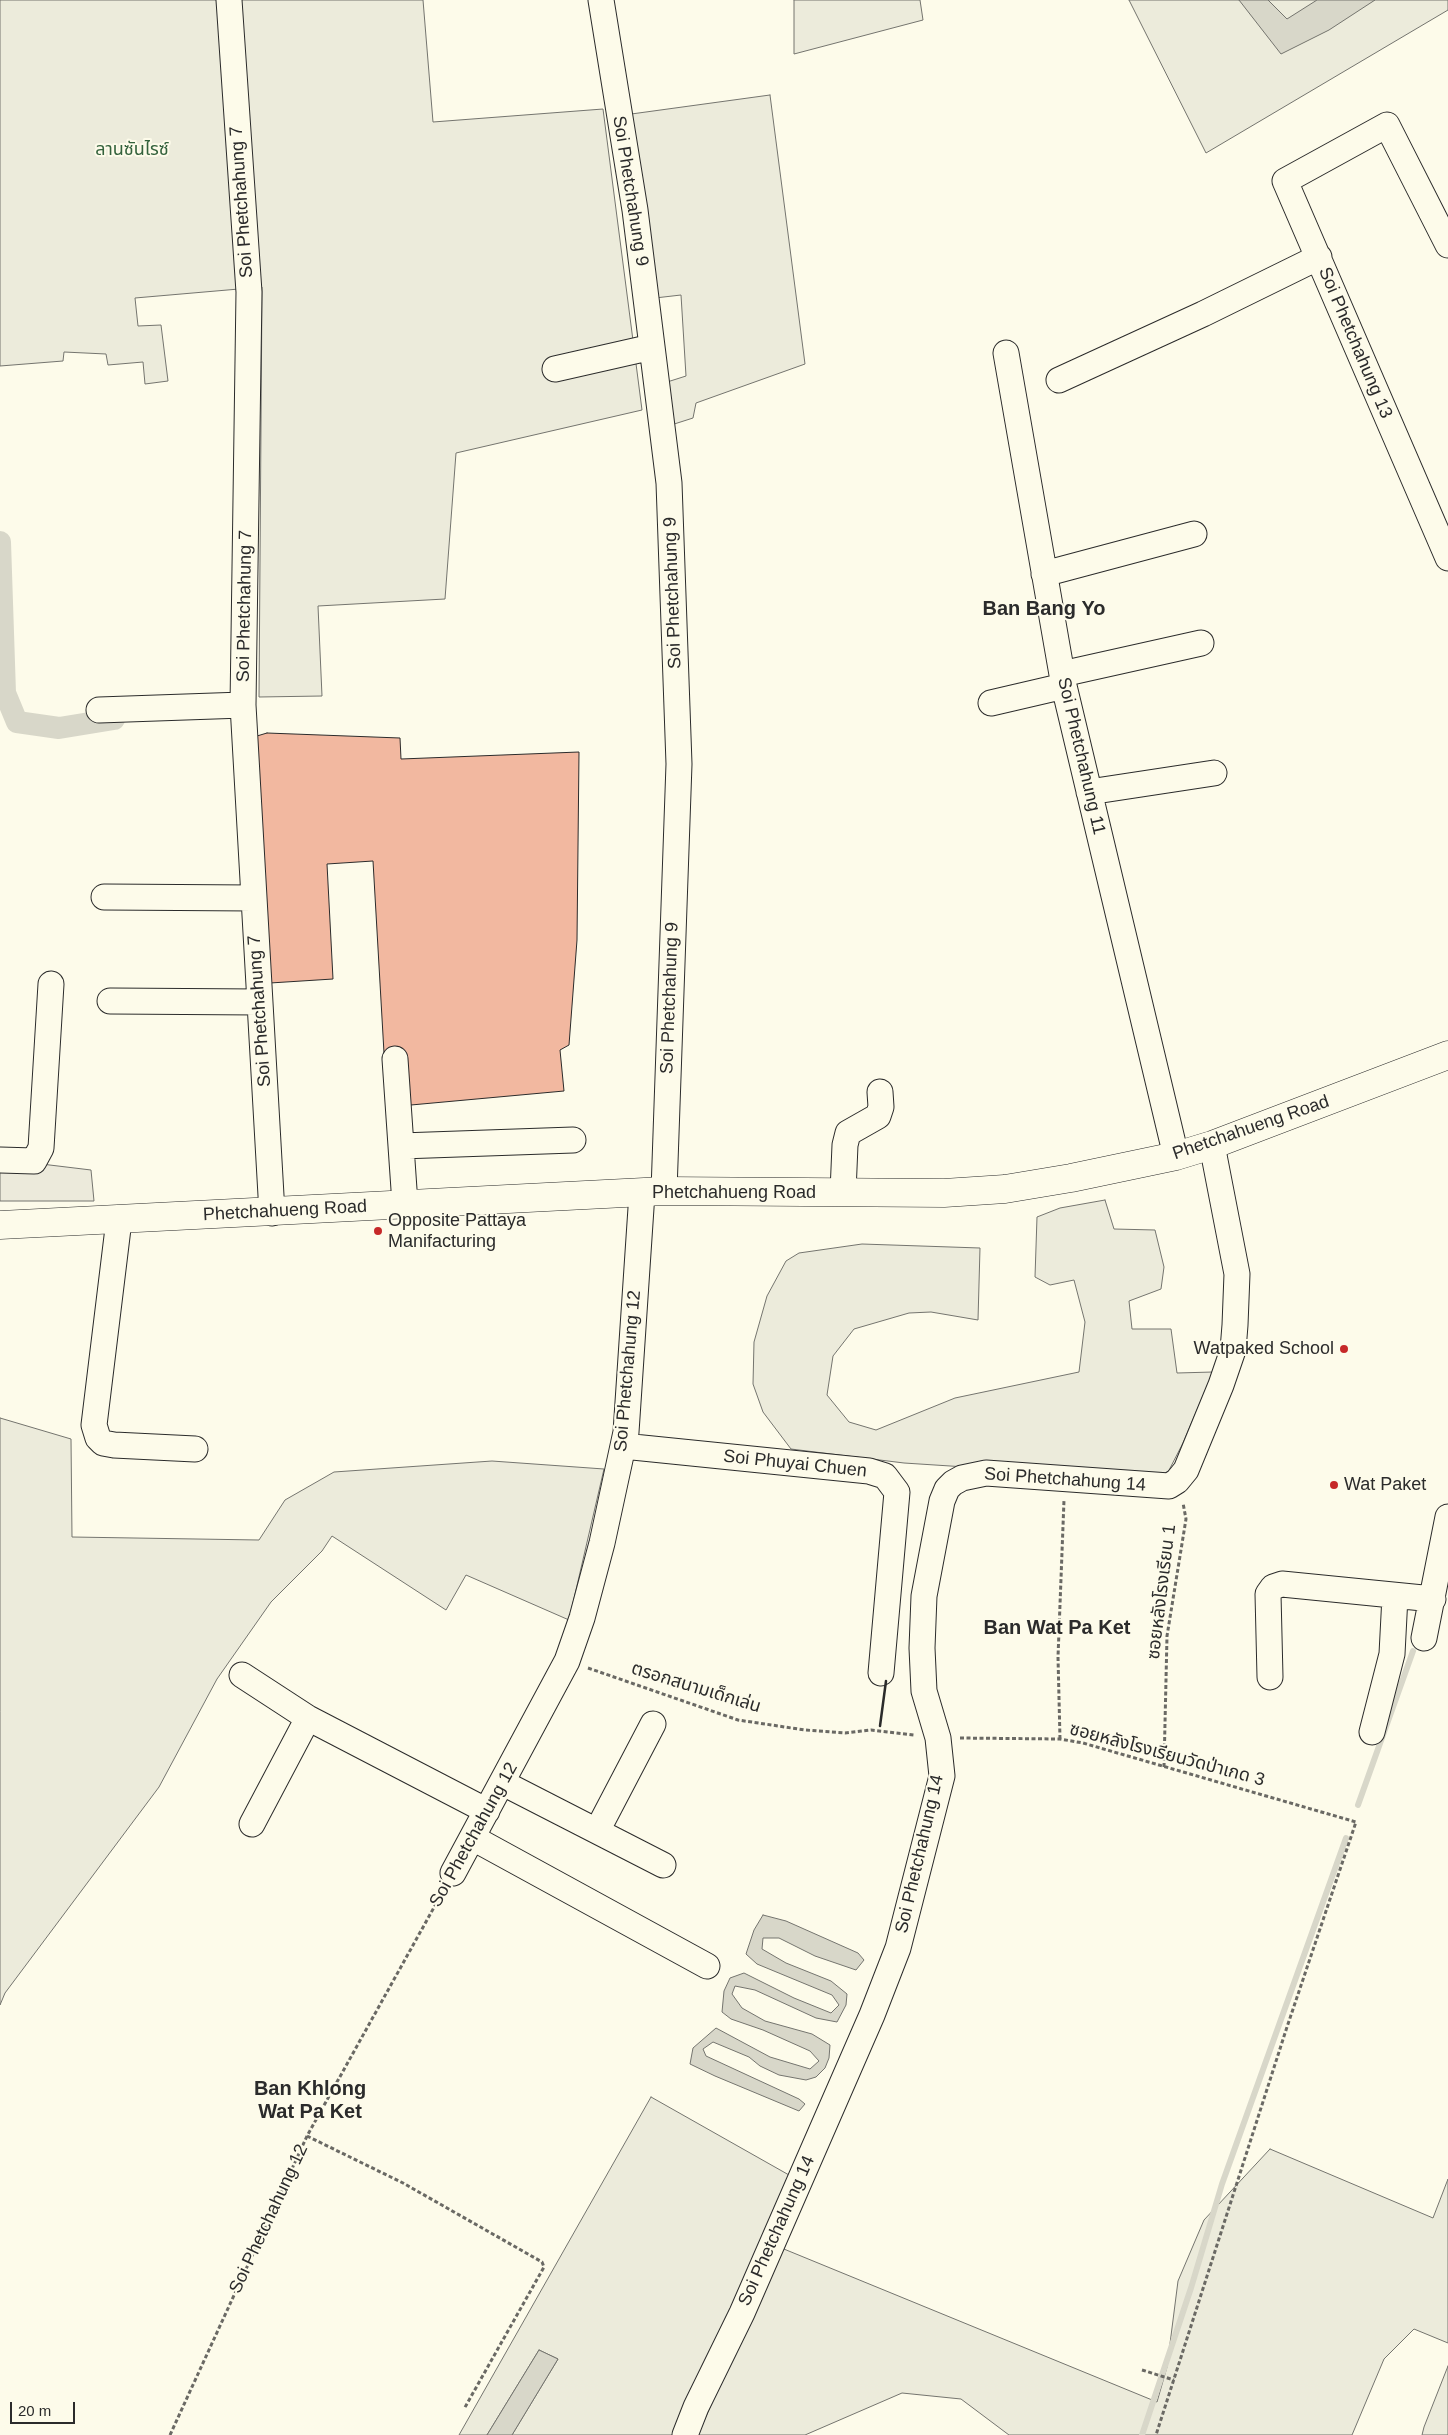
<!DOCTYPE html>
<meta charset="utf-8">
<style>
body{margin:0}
#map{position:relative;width:1448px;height:2435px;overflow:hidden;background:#fdfbea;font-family:Helvetica,sans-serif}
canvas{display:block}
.scale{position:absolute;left:10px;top:2402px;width:65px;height:22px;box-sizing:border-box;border:2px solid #2b2b2b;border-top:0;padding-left:6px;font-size:15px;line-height:18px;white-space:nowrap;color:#2b2b2b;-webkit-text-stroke:4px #fdfbea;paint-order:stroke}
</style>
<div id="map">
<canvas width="1448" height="2435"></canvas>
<div class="scale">20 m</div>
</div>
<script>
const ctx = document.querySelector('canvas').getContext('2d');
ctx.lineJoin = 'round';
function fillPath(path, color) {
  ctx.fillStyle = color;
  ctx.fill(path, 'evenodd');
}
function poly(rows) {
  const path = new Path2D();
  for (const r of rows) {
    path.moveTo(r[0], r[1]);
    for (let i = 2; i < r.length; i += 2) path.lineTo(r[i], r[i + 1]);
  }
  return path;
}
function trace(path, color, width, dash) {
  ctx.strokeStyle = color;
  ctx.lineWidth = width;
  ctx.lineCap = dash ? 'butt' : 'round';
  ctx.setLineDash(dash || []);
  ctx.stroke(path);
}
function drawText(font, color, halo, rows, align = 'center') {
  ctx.font = font + ' Helvetica,"Noto Sans Thai",sans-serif';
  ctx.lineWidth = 4;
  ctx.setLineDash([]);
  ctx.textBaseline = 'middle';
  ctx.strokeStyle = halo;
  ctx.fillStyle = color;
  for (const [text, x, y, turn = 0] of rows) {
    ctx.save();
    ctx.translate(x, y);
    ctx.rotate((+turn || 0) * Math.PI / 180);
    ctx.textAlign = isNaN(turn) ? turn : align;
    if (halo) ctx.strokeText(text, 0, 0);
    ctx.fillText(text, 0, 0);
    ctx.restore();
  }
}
const green = poly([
 [0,0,423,0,433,122,603,109,642,410,456,453,445,599,318,606,322,696,259,697,262,287,135,298,138,326,161,325,168,381,145,384,143,362,108,365,106,354,64,352,63,361,0,366,0,0],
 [794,0,920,0,923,20,794,54,794,0],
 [1129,0,1448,0,1448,10,1206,153,1129,0],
 [770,95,805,364,696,403,693,418,668,426,664,383,686,376,681,295,655,298,624,115,770,95],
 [1105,1200,1114,1229,1155,1230,1164,1267,1161,1289,1129,1301,1132,1329,1171,1329,1177,1373,1213,1372,1183,1443,1166,1476,1151,1479,904,1463,791,1449,763,1412,753,1384,754,1342,767,1296,786,1261,799,1253,862,1244,980,1248,978,1320,931,1312,909,1313,854,1329,833,1356,827,1395,849,1422,876,1430,955,1398,1079,1372,1085,1322,1074,1280,1050,1285,1035,1277,1037,1217,1060,1208,1105,1200],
 [0,1418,71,1439,72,1537,259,1540,285,1500,334,1472,492,1461,604,1469,569,1620,466,1575,446,1610,332,1536,322,1551,271,1602,217,1679,159,1787,5,1993,0,2005,0,1418],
 [651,2097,789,2175,676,2435,512,2435,558,2359,539,2350,487,2435,459,2435,651,2097],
 [1270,2149,1433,2218,1448,2179,1448,2343,1414,2329,1384,2359,1352,2435,1009,2435,961,2399,902,2393,805,2435,698,2435,779,2247,1157,2402,1167,2367,1178,2281,1204,2220,1270,2149],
 [1448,2366,1448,2435,1422,2435,1424,2427,1448,2366]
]);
const parking = poly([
 [0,1159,91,1170,94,1201,0,1201,0,1159]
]);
const water = poly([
 [1239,0,1268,0,1287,19,1317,0,1375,0,1329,30,1281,54,1239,0],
 [763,1915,786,1921,858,1953,864,1960,856,1970,815,1956,779,1938,763,1938,762,1949,786,1963,831,1981,847,1994,846,2005,837,2022,816,2018,755,1990,735,1986,732,1994,742,2008,765,2021,812,2034,830,2045,829,2058,825,2068,816,2077,806,2080,779,2075,760,2066,749,2057,713,2042,703,2049,706,2056,799,2099,805,2104,799,2111,715,2076,690,2064,693,2048,716,2028,770,2057,810,2069,819,2061,810,2051,763,2030,731,2019,722,2012,724,1991,730,1978,744,1973,794,1998,831,2013,839,2005,832,1995,757,1964,746,1954,754,1930,763,1915],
 [539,2350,558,2359,512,2435,487,2435,539,2350]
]);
const stream = poly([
 [1358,1805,1413,1651],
 [1142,2435,1191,2288,1222,2184,1346,1838]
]);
const canal = poly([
 [0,542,5,693,17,722,59,728,114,719]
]);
const building = poly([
 [267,733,400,738,401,759,579,752,577,940,569,1045,560,1050,564,1091,400,1106,399,1049,384,1053,373,861,327,864,333,979,270,983,257,736,267,733]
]);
const path = poly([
 [588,1668,738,1720,805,1730,845,1733,871,1730,914,1735],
 [960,1738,1060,1739,1083,1743,1356,1822,1287,2027,1156,2435],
 [1060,1739,1058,1657,1064,1500],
 [1164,1767,1167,1636,1186,1519,1183,1503],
 [307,2136,403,2183,542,2262,544,2267,464,2409],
 [1142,2370,1174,2380],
 [170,2435,307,2136,442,1893]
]);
const minor = poly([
 [229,0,249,292,243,705,272,1213],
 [601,0,635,210,669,483,679,764,664,1191],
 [1448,245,1387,125,1285,181,1448,558],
 [1006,353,1064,686,1176,1156],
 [555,369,652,347],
 [1059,380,1203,314,1319,257],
 [1044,574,1194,534],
 [1062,674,1201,643],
 [991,703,1064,686],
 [99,710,243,705],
 [1089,792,1214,773],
 [104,897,253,898],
 [110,1001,259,1002],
 [395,1059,405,1204],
 [401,1146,573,1140],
 [0,1160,34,1161,41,1148,51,984],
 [843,1192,845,1145,848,1133,878,1116,881,1107,880,1092],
 [119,1220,94,1425,98,1438,103,1443,114,1445,195,1449],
 [623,1446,869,1471,885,1476,897,1492,881,1673],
 [1424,1638,1448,1517],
 [242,1675,308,1718,487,1811],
 [1270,1677,1268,1594,1273,1587,1282,1584,1433,1599],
 [1372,1732,1392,1654,1395,1596],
 [503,1783,663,1865],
 [252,1824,308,1718],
 [597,1831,653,1724],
 [473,1838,707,1966],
 [453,1873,567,1661,582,1618,602,1543,626,1432,642,1193],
 [685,2435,696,2407,742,2313,872,2015,898,1948,942,1776,938,1738,924,1691,922,1648,924,1596,942,1501,947,1489,953,1483,962,1478,986,1473,1169,1486,1177,1481,1186,1470,1221,1385,1233,1350,1235,1325,1237,1274,1212,1145]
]);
const major = poly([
 [0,1225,664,1191,944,1193,1005,1189,1071,1178,1176,1156,1212,1145,1448,1055]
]);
const wall = poly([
 [880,1726,886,1681]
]);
const markers = [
 [378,1231,5,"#c62828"],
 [1344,1349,5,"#c62828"],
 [1334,1485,5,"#c62828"]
];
const parkNames = [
 ["ลานซันไรซ์",132,150]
];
const streetNames = [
 ["Soi Phetchahung 9",630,191,81],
 ["Soi Phetchahung 7",242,202,-94],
 ["Soi Phetchahung 13",1355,343,67],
 ["Soi Phetchahung 9",673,593,-92],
 ["Soi Phetchahung 7",245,606,-89],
 ["Soi Phetchahung 11",1081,756,77],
 ["Soi Phetchahung 9",670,998,-88],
 ["Soi Phetchahung 7",260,1011,-94],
 ["Phetchahueng Road",1251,1128,-19],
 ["Phetchahueng Road",734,1193],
 ["Phetchahueng Road",285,1211,-3],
 ["Soi Phetchahung 12",628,1371,-85],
 ["Soi Phuyai Chuen",795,1464,6],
 ["Soi Phetchahung 14",1065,1480,4],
 ["ซอยหลังโรงเรียน 1",1162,1592,-83],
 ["ตรอกสนามเด็กเล่น",696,1688,17],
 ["ซอยหลังโรงเรียนวัดป่าเกด 3",1167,1755,15],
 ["Soi Phetchahung 12",474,1835,-61],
 ["Soi Phetchahung 14",920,1854,-77],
 ["Soi Phetchahung 12",269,2219,-65],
 ["Soi Phetchahung 14",777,2231,-66]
];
const poiNames = [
 ["Opposite Pattaya",388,1221],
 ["Manifacturing",388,1242],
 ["Watpaked School",1334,1349,"right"],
 ["Wat Paket",1344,1485]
];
const quarterNames = [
 ["Ban Bang Yo",1044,609],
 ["Ban Wat Pa Ket",1057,1628],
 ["Ban Khlong",310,2089],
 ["Wat Pa Ket",310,2112]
];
fillPath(green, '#ecebdb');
trace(green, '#74746e', 1);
fillPath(parking, '#eceadb');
trace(parking, '#74746e', 1);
fillPath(water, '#d8d7c9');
trace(water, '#74746e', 1);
trace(stream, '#d8d7c9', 6);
trace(canal, '#d8d7c9', 22);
fillPath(building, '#f2b8a0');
trace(building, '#2b2b2b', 1);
trace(minor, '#2b2b2b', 27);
trace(major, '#2b2b2b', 29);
trace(path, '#6a6964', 3, [4, 2.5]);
trace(minor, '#fdfbea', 25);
trace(major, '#fdfbea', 28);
trace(wall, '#2b2b2b', 2.5);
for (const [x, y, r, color] of markers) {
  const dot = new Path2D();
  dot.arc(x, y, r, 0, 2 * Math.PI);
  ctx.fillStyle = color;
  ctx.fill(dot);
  trace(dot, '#fdfbea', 2);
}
drawText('18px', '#34623c', '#fdfbea', parkNames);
drawText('18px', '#2b2b2b', '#fdfbea', streetNames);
drawText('18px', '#2b2b2b', '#fdfbea', poiNames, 'left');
drawText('bold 20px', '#2b2b2b', '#fdfbea', quarterNames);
</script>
